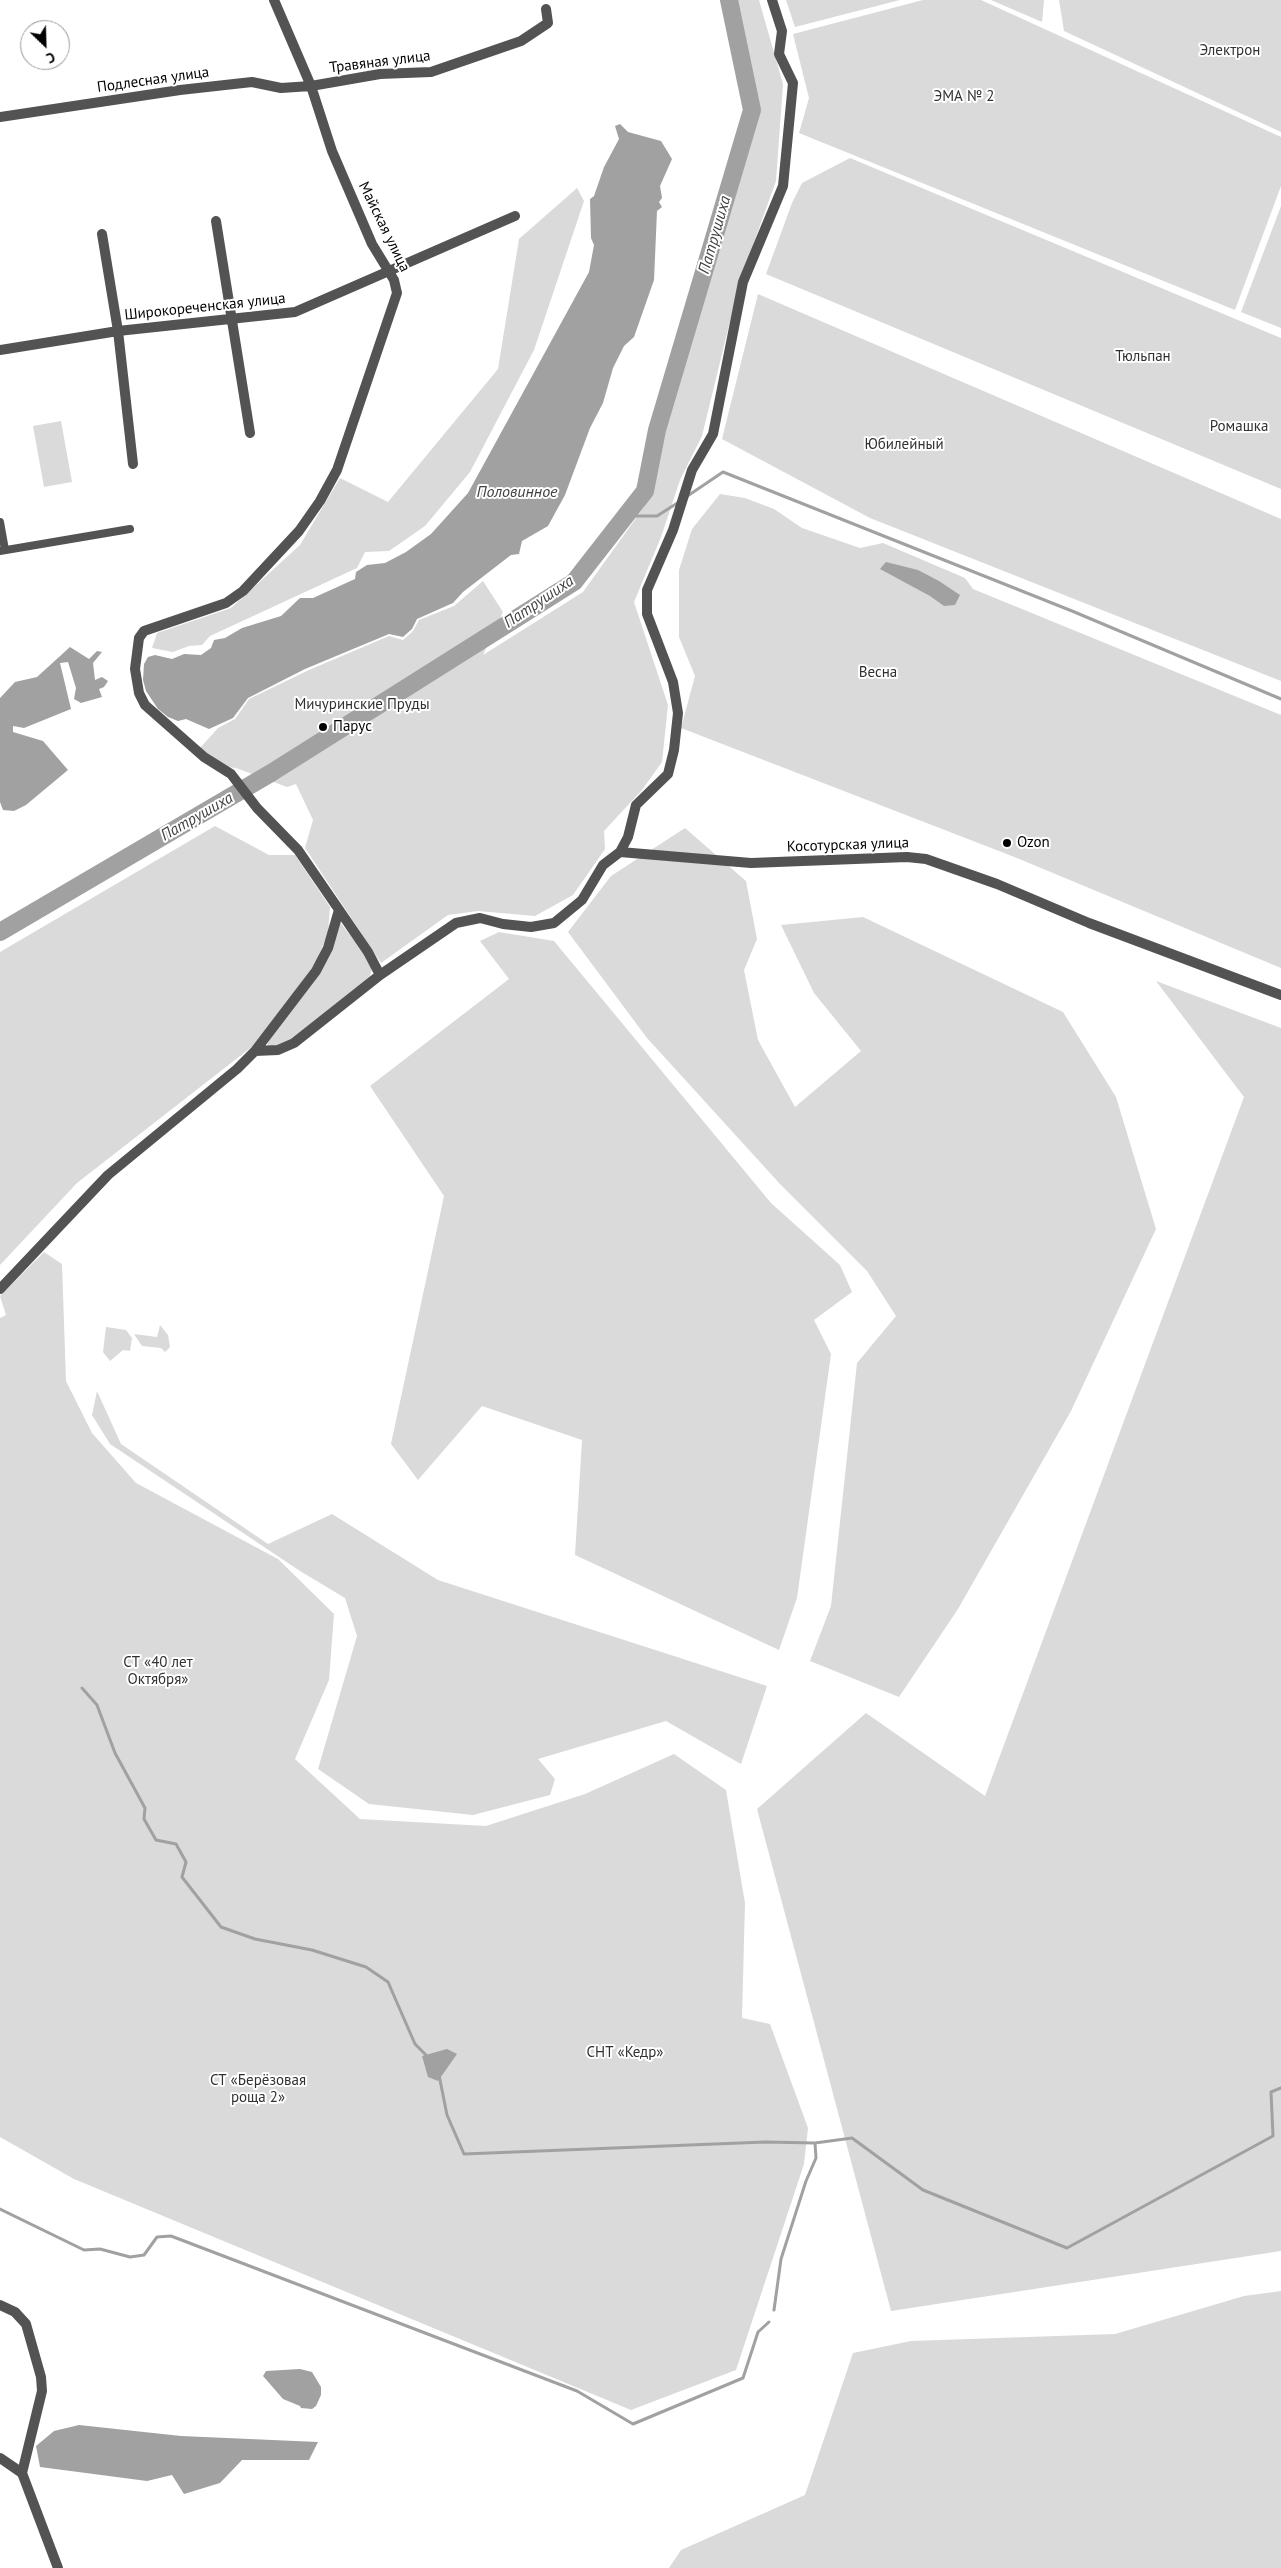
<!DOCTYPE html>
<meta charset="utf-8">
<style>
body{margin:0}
#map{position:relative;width:1281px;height:2568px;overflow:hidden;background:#fff;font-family:"PT Sans",sans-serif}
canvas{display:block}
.north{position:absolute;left:20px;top:20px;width:50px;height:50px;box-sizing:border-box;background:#fff;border:1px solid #999;border-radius:50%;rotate:156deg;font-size:14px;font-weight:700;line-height:20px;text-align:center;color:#000}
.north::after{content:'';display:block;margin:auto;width:18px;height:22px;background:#000;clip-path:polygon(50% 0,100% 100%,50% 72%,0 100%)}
</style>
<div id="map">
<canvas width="1281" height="2568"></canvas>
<div class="north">С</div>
</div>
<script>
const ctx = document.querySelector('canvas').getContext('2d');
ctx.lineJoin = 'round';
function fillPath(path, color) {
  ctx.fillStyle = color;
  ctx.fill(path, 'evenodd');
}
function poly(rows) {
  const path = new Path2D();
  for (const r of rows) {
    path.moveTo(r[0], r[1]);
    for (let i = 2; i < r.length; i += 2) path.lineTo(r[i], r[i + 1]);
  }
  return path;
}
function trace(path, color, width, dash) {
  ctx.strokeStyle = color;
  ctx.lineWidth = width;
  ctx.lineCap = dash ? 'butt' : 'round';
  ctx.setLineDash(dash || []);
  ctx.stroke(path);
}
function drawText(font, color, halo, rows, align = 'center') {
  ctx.font = font + ' "PT Sans",sans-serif';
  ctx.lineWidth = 4;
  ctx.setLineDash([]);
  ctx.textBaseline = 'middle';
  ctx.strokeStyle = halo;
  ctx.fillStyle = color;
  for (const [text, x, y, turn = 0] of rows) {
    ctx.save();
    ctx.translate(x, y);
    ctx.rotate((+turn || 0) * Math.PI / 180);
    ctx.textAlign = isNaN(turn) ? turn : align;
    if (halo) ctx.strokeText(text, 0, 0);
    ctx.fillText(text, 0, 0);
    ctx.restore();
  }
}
const green = poly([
 [734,0,759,0,783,84,776,181,739,284,702,436,680,480,661,537,634,602,668,705,662,762,642,790,604,831,605,849,573,895,535,916,478,911,448,915,381,963,305,848,313,820,296,784,287,787,236,768,227,767,200,748,218,728,235,719,249,699,309,670,389,636,403,640,413,631,419,620,454,606,483,581,503,612,483,655,583,592,644,507,702,294,758,111],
 [786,0,900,0,795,27],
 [923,0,981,0,1281,137,1281,186,1235,310,799,133,809,98,793,34],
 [991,0,1044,0,1042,22],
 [1059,0,1281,0,1281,132,1064,31],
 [850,158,1281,338,1281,489,766,274,792,203,802,183],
 [577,188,584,201,534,350,470,472,425,526,389,551,365,552,357,568,210,636,202,645,189,646,173,652,152,648,157,633,231,608,300,545,340,478,388,502,498,369,519,239],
 [1281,206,1281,328,1241,312],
 [758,294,1281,519,1281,681,870,518,722,439],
 [61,421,72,482,44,487,33,426],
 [720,494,745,498,774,509,802,528,860,548,883,543,965,578,973,589,1281,715,1281,968,1017,858,681,728,695,676,679,637,679,570,692,529],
 [215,826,269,855,295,855,330,907,328,933,316,962,258,1042,77,1183,0,1265,0,952],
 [685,828,746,881,757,939,744,970,758,1040,795,1107,861,1051,814,993,781,925,863,917,1063,1012,1116,1097,1156,1229,1071,1411,958,1609,899,1697,810,1661,831,1606,857,1363,896,1316,867,1271,780,1184,647,1038,568,932,611,876],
 [339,921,365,954,372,969,369,979,289,1043,276,1047,267,1046,269,1038,321,970],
 [499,932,554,941,771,1203,840,1265,852,1292,814,1320,831,1354,797,1598,779,1650,575,1555,582,1440,482,1406,418,1480,391,1444,444,1196,370,1086,509,979,480,941],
 [1156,981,1281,1028,1281,2251,891,2311,757,1809,866,1713,985,1796,1244,1097],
 [44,1252,62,1264,66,1381,92,1433,136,1483,278,1559,334,1614,329,1680,295,1759,360,1819,486,1826,585,1794,674,1754,726,1790,745,1903,742,2018,770,2024,808,2128,804,2164,736,2370,631,2410,74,2179,0,2137,0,1318,6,1315,0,1296],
 [160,1325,168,1335,170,1347,165,1352,161,1348,142,1346,134,1334,157,1337],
 [106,1327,126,1330,132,1338,130,1351,123,1350,110,1361,103,1352],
 [97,1391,121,1444,268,1544,332,1514,438,1580,767,1686,741,1764,666,1721,538,1759,555,1779,550,1795,473,1815,369,1804,318,1769,357,1636,345,1598,300,1571,110,1444,92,1415],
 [1281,2291,1281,2568,669,2568,681,2550,805,2495,853,2353,911,2341,1115,2334,1244,2296]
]);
const water = poly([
 [620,124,628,132,661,141,672,159,660,186,662,198,659,202,662,207,657,211,654,280,634,337,624,346,613,368,603,403,590,428,565,495,548,526,522,541,519,554,511,555,463,592,453,603,417,619,412,629,403,637,389,634,305,669,248,698,233,718,209,729,186,719,178,721,168,717,158,709,146,691,143,680,144,664,148,657,155,655,172,659,184,654,201,655,211,648,214,640,225,638,242,628,281,616,300,598,313,598,355,579,356,572,367,565,385,563,406,552,431,534,468,493,589,272,594,245,591,238,590,199,594,196,604,167,619,139,615,126],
 [886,562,918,570,939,581,960,595,955,605,944,606,930,596,880,569],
 [70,647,89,659,97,651,102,652,93,663,95,680,102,677,108,681,104,687,99,689,102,697,81,703,74,699,76,688,68,662,60,663,71,709,24,728,13,726,13,732,43,741,68,770,26,805,14,811,3,810,0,802,0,698,15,682,37,677],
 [447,2049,457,2054,438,2081,428,2077,422,2056],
 [300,2369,312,2372,321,2387,321,2395,316,2406,312,2409,301,2408,300,2406,283,2399,263,2376,266,2371],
 [79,2425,181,2436,318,2442,309,2460,242,2460,220,2483,184,2494,172,2475,147,2481,40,2467,36,2446,54,2431]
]);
const stream = poly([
 [686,497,723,472,1072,611,1281,699],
 [625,516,657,516,679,502],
 [82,1688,97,1705,115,1753,145,1808,144,1819,156,1840,176,1844,186,1862,182,1877,221,1927,255,1939,312,1950,366,1967,388,1982,415,2044,429,2058],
 [439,2075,447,2115,464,2154,765,2142,815,2143,852,2138,923,2190,1067,2248,1273,2136,1271,2092,1281,2088],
 [0,2209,84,2250,100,2249,130,2257,144,2255,157,2237,171,2236,577,2391,633,2424,743,2378,758,2332,769,2322],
 [774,2310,781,2259,806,2181,816,2158,815,2143]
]);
const river = poly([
 [0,932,271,773,574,582,645,491,657,430,752,110,729,0]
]);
const pedestrian = poly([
 [0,522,5,550],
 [0,551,130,529]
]);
const minor = poly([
 [274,0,311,86,332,151,372,244,394,280,397,293,337,470,320,501,299,531,243,591,226,603,144,631,139,638,135,669,139,693,145,705,204,757,231,774,257,808,298,850,368,952,380,975],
 [0,117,180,90,252,82,281,88,311,86,380,74,431,72,521,41,548,23,546,9],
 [216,221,250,433],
 [102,234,118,331,133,464],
 [0,350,118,331,295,312,515,216],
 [620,852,628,837,636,805,668,774,674,750,678,713,673,682,647,614,647,590,673,530,692,470,713,434,743,282,783,186,793,83,779,54,782,31,772,0],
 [255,1051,316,971,328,948,339,910],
 [0,1289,108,1175,237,1069,255,1051,278,1050,294,1043,380,975,456,923,480,918,503,924,531,927,554,923,582,900,603,865,620,852,751,863,907,857,926,859,997,884,1089,923,1281,995],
 [0,2305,15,2312,26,2324,41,2377,42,2391,22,2473],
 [0,2458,22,2473,58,2568]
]);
const markers = [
 [323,727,5,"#000"],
 [1007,843,5,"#000"]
];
const parkNames = [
 ["Электрон",1230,51],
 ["ЭМА № 2",964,97],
 ["Тюльпан",1143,357],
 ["Ромашка",1239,427],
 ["Юбилейный",904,445],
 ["Весна",878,673],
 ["Мичуринские Пруды",362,705],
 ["СТ «40 лет",158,1663],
 ["Октября»",158,1680],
 ["СНТ «Кедр»",625,2053],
 ["СТ «Берёзовая",258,2081],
 ["роща 2»",258,2098]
];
const streetNames = [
 ["Травяная улица",380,62,-7],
 ["Подлесная улица",153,80,-8],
 ["Майская улица",384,227,64],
 ["Широкореченская улица",205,307,-6],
 ["Косотурская улица",848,845,-2]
];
const poiNames = [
 ["Парус",333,727],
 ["Ozon",1017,843]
];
const waterNames = [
 ["Патрушиха",715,235,-74],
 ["Половинное",517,492],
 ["Патрушиха",539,602,-34],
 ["Патрушиха",197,817,-30]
];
fillPath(green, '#dadada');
fillPath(water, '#a1a1a1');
trace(stream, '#a1a1a1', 3);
trace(river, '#a1a1a1', 18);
trace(pedestrian, '#535353', 8);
trace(minor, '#535353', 10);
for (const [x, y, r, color] of markers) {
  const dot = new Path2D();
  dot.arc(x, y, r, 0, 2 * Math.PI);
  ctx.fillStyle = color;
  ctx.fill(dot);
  trace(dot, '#fff', 2);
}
drawText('15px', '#313131', '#fff', parkNames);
drawText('15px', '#000', '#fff', streetNames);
drawText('15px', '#000', '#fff', poiNames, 'left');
drawText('italic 16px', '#424242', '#fff', waterNames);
</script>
